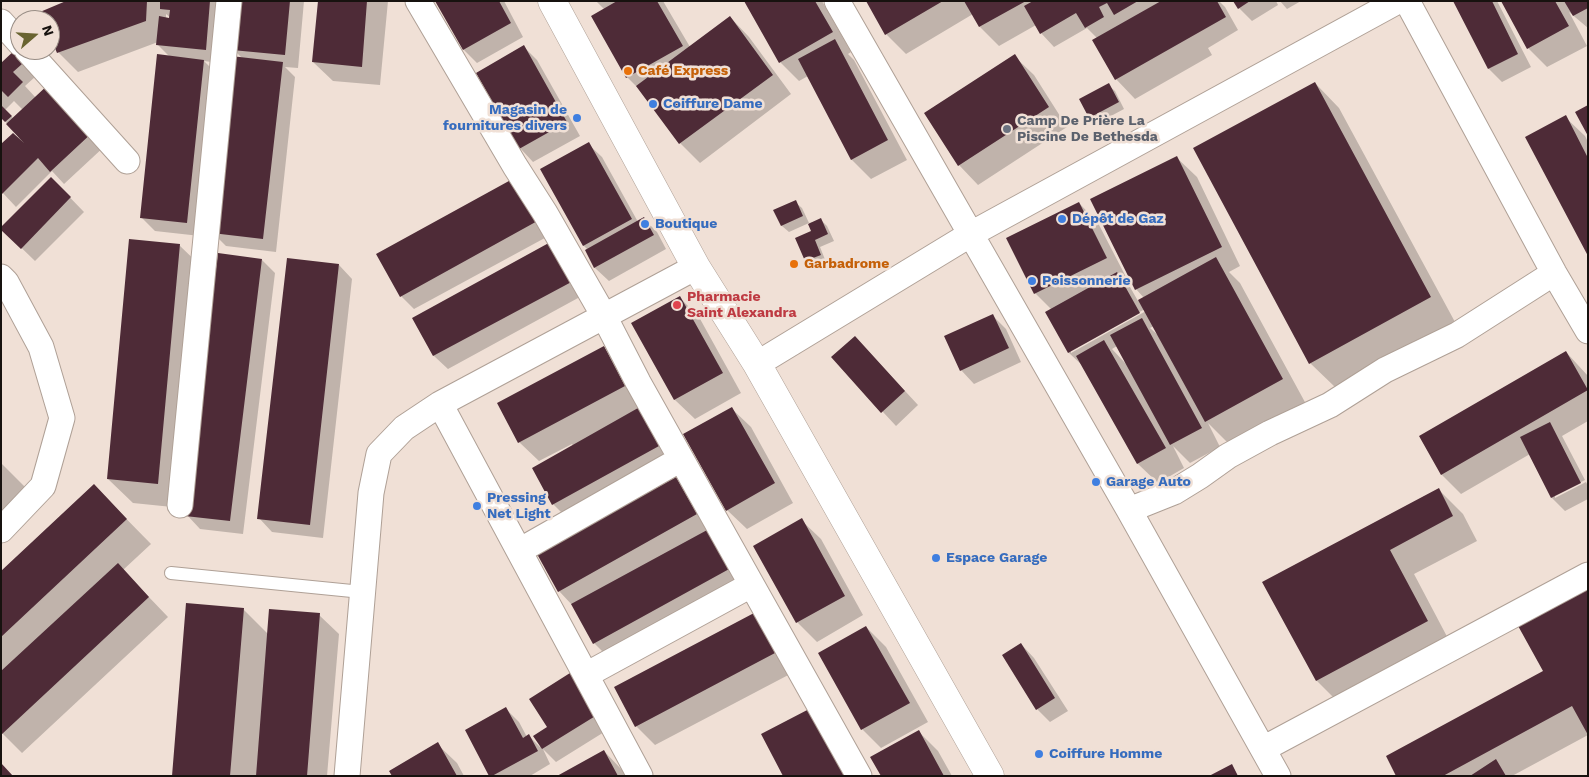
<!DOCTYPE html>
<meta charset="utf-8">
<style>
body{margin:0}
#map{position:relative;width:1589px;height:777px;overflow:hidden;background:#f0e0d6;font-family:"Work Sans",sans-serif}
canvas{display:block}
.frame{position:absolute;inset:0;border:2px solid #17120f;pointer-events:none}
.north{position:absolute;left:10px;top:10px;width:50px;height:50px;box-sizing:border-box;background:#f0e0d6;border:1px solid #998e86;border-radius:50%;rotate:71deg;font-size:14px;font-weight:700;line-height:20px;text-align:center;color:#17120f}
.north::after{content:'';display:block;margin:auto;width:18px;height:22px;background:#696431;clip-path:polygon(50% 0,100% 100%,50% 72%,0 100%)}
</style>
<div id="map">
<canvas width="1589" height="777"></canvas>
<div class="frame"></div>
<div class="north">N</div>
</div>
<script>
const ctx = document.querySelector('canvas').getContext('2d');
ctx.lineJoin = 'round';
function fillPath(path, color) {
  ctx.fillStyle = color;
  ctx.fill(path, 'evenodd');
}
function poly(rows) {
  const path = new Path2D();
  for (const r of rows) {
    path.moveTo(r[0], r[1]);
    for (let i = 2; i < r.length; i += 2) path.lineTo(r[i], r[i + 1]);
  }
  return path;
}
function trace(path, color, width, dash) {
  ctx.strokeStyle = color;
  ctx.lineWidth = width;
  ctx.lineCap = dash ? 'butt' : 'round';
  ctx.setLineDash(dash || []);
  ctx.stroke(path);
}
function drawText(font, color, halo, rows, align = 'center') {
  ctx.font = font + ' "Work Sans",sans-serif';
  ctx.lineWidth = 5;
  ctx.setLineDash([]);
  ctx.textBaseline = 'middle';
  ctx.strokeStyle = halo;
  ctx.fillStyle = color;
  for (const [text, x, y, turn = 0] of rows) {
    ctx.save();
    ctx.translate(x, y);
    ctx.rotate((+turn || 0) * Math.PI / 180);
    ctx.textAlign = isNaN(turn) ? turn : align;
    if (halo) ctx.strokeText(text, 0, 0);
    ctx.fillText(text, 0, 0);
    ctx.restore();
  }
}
const shadow = poly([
 [70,1,225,1,219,63,204,61,217,74,200,236,155,231,141,217,170,57,158,45,158,42,78,72,59,53,50,32,50,20,45,20],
 [166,14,172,19,166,19],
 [238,1,304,1,298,68,285,67,295,77,276,252,226,246,213,233,243,59,233,49],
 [319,1,388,1,380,85,333,81,313,62],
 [437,1,504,1,523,37,477,63,464,50],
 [596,1,663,1,690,47,730,17,749,37,791,94,700,163,680,143,644,94,627,77,593,16,605,10],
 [745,1,822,1,851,52,848,54,854,60,907,160,871,179,852,160,808,76,799,81,780,62],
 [867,1,1219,1,1225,7,1238,30,1208,48,1212,55,1135,99,1116,79,1098,39,1087,28,1054,47,1041,33,1036,25,999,46,980,27,973,14,906,54,886,34],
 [1234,1,1276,1,1278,5,1252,21,1239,8],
 [1280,1,1301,1,1287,9],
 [1454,1,1497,1,1531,67,1502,82,1489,69],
 [1502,1,1588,1,1588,28,1569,12,1587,46,1547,67,1528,48],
 [524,47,537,60,580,136,533,162,520,148],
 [17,50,106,145,64,184,52,171,16,207,1,191,1,146,13,135,22,139,1,117,1,65],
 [36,76,47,88,36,98,25,86],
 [14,101,23,110,14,119,5,110],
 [1014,56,1034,75,1067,127,978,185,959,165],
 [1315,83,1339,108,1455,322,1335,387,1310,363],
 [1108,85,1115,91,1124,109,1096,124,1090,117],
 [1565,117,1585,136,1588,142,1588,253],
 [588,144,602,157,638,222,644,219,657,232,666,249,609,281,595,268,586,251,588,250,584,246,542,170],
 [1177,158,1197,177,1240,266,1229,272,1240,283,1306,404,1230,445,1208,423,1220,447,1190,463,1173,446,1184,468,1158,483,1138,464,1083,366,1069,353,1047,313,1052,310,1035,293,1007,239,1079,203,1098,223,1126,277,1122,279,1130,287,1138,301,1144,298,1136,289],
 [1145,309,1146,311,1071,353,1071,350],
 [1154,326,1159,336,1150,328],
 [1117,346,1126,364,1112,349],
 [51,178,84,212,35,261,1,228],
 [531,191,554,233,414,309,401,296],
 [795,202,802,208,809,223,789,232,782,226,775,211],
 [821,220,827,226,834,241,820,247,826,262,813,267,806,261,797,239,813,232,809,223],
 [555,241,589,292,448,369,434,356,414,318],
 [179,245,204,269,182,508,133,503,108,479],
 [262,260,275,273,243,534,200,529,187,515],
 [339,265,352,279,323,538,272,532,259,518],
 [680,298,699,317,741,393,695,419,675,400,633,324],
 [992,315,1006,329,1021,362,974,384,961,370],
 [603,347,623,367,644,406,637,409,657,429,677,465,573,524,553,504,573,446,572,444,539,461,519,442],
 [868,351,918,405,896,426,833,358],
 [1566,352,1588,376,1588,421,1562,436,1585,480,1555,495,1555,498,1586,482,1588,486,1588,499,1565,511,1552,498,1530,454,1461,494,1442,475,1420,437],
 [731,408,751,427,793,503,747,529,727,510],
 [1,463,28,490,1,517],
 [676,478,695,498,749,588,613,662,594,643,573,606,559,591],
 [94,486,151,544,123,570,168,617,22,753,1,732,1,573],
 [1438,489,1463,514,1477,541,1414,574,1452,646,1341,705,1317,681,1264,583],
 [801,520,821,539,863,615,817,642,797,622,755,546],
 [1588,587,1588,735,1512,776,1398,776,1544,672],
 [243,609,268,634,319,615,339,634,327,776,173,776],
 [754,614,794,672,655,745,636,726],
 [866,627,886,647,928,722,881,748,862,729],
 [1021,644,1034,658,1068,711,1050,722,1037,709],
 [570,675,583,688,609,729,556,762,543,749,550,764,530,776,491,776,506,709,519,722,527,737,529,736,540,747],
 [919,732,938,751,952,776,882,776],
 [437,744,457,763,464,776,393,776],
 [604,751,623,771,626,776,560,776]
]);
const building = poly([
 [66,1,147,1,146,21,57,53,50,36,50,20,43,20,40,12],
 [160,1,210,1,206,50,156,45,159,16,169,18,170,10,160,9],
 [237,1,290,1,285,55,232,50],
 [318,1,367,1,362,67,312,62],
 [435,1,499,1,511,23,463,50],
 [617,1,657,1,683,46,626,78,591,16],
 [744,1,815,1,833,32,779,63],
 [866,1,943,1,885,35],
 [964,1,1026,1,979,27],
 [1033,1,1138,1,1114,15,1107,3,1099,7,1104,17,1085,28,1076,13,1040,34,1024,6],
 [1161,1,1217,1,1226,17,1115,80,1092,40],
 [1233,1,1250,1,1238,9],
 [1453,1,1492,1,1518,54,1488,69],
 [1501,1,1555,1,1569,26,1527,49],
 [1564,1,1588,1,1588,8,1573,16],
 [730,16,773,75,679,144,636,86],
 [835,39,888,140,851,160,798,59],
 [524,45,567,122,519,149,476,73],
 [17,48,39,82,22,64,13,72,23,82,8,97,1,90,1,63],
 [157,54,204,60,187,223,140,218],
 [1015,54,1049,107,958,166,924,113],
 [231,56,283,62,263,239,212,233],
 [1315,82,1431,297,1309,364,1193,148],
 [50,83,94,131,50,172,38,158,2,194,1,144,13,133,24,143,6,124],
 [1109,83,1119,102,1089,118,1079,99],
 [1,105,12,116,5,122,1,118],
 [1588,105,1588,136,1575,112],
 [1566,115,1588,158,1588,256,1525,137],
 [589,142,632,219,583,246,540,169],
 [1177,156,1222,247,1135,290,1090,199],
 [518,176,541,219,400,297,376,254],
 [51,177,71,197,21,249,1,230,1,227],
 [796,200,803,216,781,226,773,210],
 [1079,202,1107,258,1034,294,1006,238],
 [644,217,654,235,594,268,585,250],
 [821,218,828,234,815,240,821,255,805,261,795,238,811,231,808,224],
 [129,239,180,244,158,484,107,479],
 [556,239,577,279,433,356,412,318],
 [218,253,262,259,230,521,185,516],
 [1216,257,1283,379,1205,422,1138,300],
 [287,258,339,264,310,525,257,519],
 [1117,272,1140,313,1068,353,1045,312],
 [680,296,723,373,674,400,631,323],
 [993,314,1009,348,960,371,944,336],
 [1142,318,1202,428,1170,445,1110,335],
 [855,336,905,391,881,413,831,357],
 [1104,340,1166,448,1137,464,1076,356],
 [604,346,625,386,518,443,497,403],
 [1566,351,1588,390,1441,475,1419,436],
 [732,407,775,483,726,511,683,434],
 [638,408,659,446,552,505,532,468],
 [1550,422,1581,483,1551,498,1520,437],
 [676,477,697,514,558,592,537,554],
 [94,484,127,519,1,637,1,571],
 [1439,488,1453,516,1390,550,1428,621,1316,681,1262,582],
 [802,518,845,596,796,623,753,546],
 [709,529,731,568,593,644,571,604],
 [118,563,149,597,1,735,1,671],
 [1588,586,1588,735,1572,706,1443,776,1396,776,1386,756,1543,671,1517,624],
 [186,603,244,608,230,776,172,776],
 [269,609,320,613,307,776,256,776],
 [754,613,775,653,635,727,614,687],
 [866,626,910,703,861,730,818,653],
 [1021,643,1055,698,1036,710,1002,655],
 [570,673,597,715,542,749,533,736,547,727,529,699],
 [506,707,523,738,529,734,538,751,492,776,489,776,465,730],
 [813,707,850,776,783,776,761,734],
 [919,730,944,776,881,776,870,757],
 [438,742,457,776,392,776,389,771],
 [604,750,618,776,557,776],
 [1496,759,1506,776,1470,776],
 [1,763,13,776,1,776],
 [1232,764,1238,776,1209,776]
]);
const service = poly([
 [171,573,362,592]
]);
const minor = poly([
 [418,1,515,166,545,213,604,316,638,382,859,776],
 [837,1,1129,510,1278,776],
 [1407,1,1554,273,1588,331],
 [1,22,20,43],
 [27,50,127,161],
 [1,277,6,282,41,347,62,418,43,486,1,530],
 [757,364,971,234,1398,1],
 [440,404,640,776],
 [180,505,229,1],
 [1129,510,1174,492,1200,476,1228,456,1270,433,1330,405,1385,370,1457,335,1554,273],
 [519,551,681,459],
 [586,675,751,585],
 [1263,749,1588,575],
 [347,776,371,493,379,454,404,428,440,404,696,267]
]);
const tertiary = poly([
 [552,1,696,267,757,364,990,776]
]);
const markers = [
 [628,71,5,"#e8710a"],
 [653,104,5,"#3f7fe0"],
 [577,118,5,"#3f7fe0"],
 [1007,129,5,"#6b7280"],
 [1062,219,5,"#3f7fe0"],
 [645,224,5,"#3f7fe0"],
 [794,264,5,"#e8710a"],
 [1032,281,5,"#3f7fe0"],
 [677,305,5,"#e0444e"],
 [1096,482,5,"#3f7fe0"],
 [477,506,5,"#3f7fe0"],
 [936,558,5,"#3f7fe0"],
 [1039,754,5,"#3f7fe0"]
];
const foodNames = [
 ["Café Express",638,71],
 ["Garbadrome",804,264]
];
const shopNames = [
 ["Coiffure Dame",663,104],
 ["Magasin de",567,110,"right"],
 ["fournitures divers",567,126,"right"],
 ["Dépôt de Gaz",1072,219],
 ["Boutique",655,224],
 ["Poissonnerie",1042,281],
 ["Garage Auto",1106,482],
 ["Pressing",487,498],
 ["Net Light",487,514],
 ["Espace Garage",946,558],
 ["Coiffure Homme",1049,754]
];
const worshipNames = [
 ["Camp De Prière La",1017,121],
 ["Piscine De Bethesda",1017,137]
];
const healthNames = [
 ["Pharmacie",687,297],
 ["Saint Alexandra",687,313]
];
fillPath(shadow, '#0003');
fillPath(building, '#4e2b37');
trace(service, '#afa096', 14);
trace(minor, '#afa096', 27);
trace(tertiary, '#afa096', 29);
trace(service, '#fff', 12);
trace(minor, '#fff', 25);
trace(tertiary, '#fff', 28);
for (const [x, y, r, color] of markers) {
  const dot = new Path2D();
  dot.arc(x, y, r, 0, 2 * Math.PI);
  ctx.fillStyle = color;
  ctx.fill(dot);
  trace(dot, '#f0e0d6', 2);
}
drawText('bold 14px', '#c56008', '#f0e0d6', foodNames, 'left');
drawText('bold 14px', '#366cbe', '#f0e0d6', shopNames, 'left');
drawText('bold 14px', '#5b616d', '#f0e0d6', worshipNames, 'left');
drawText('bold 14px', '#be3a42', '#f0e0d6', healthNames, 'left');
</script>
